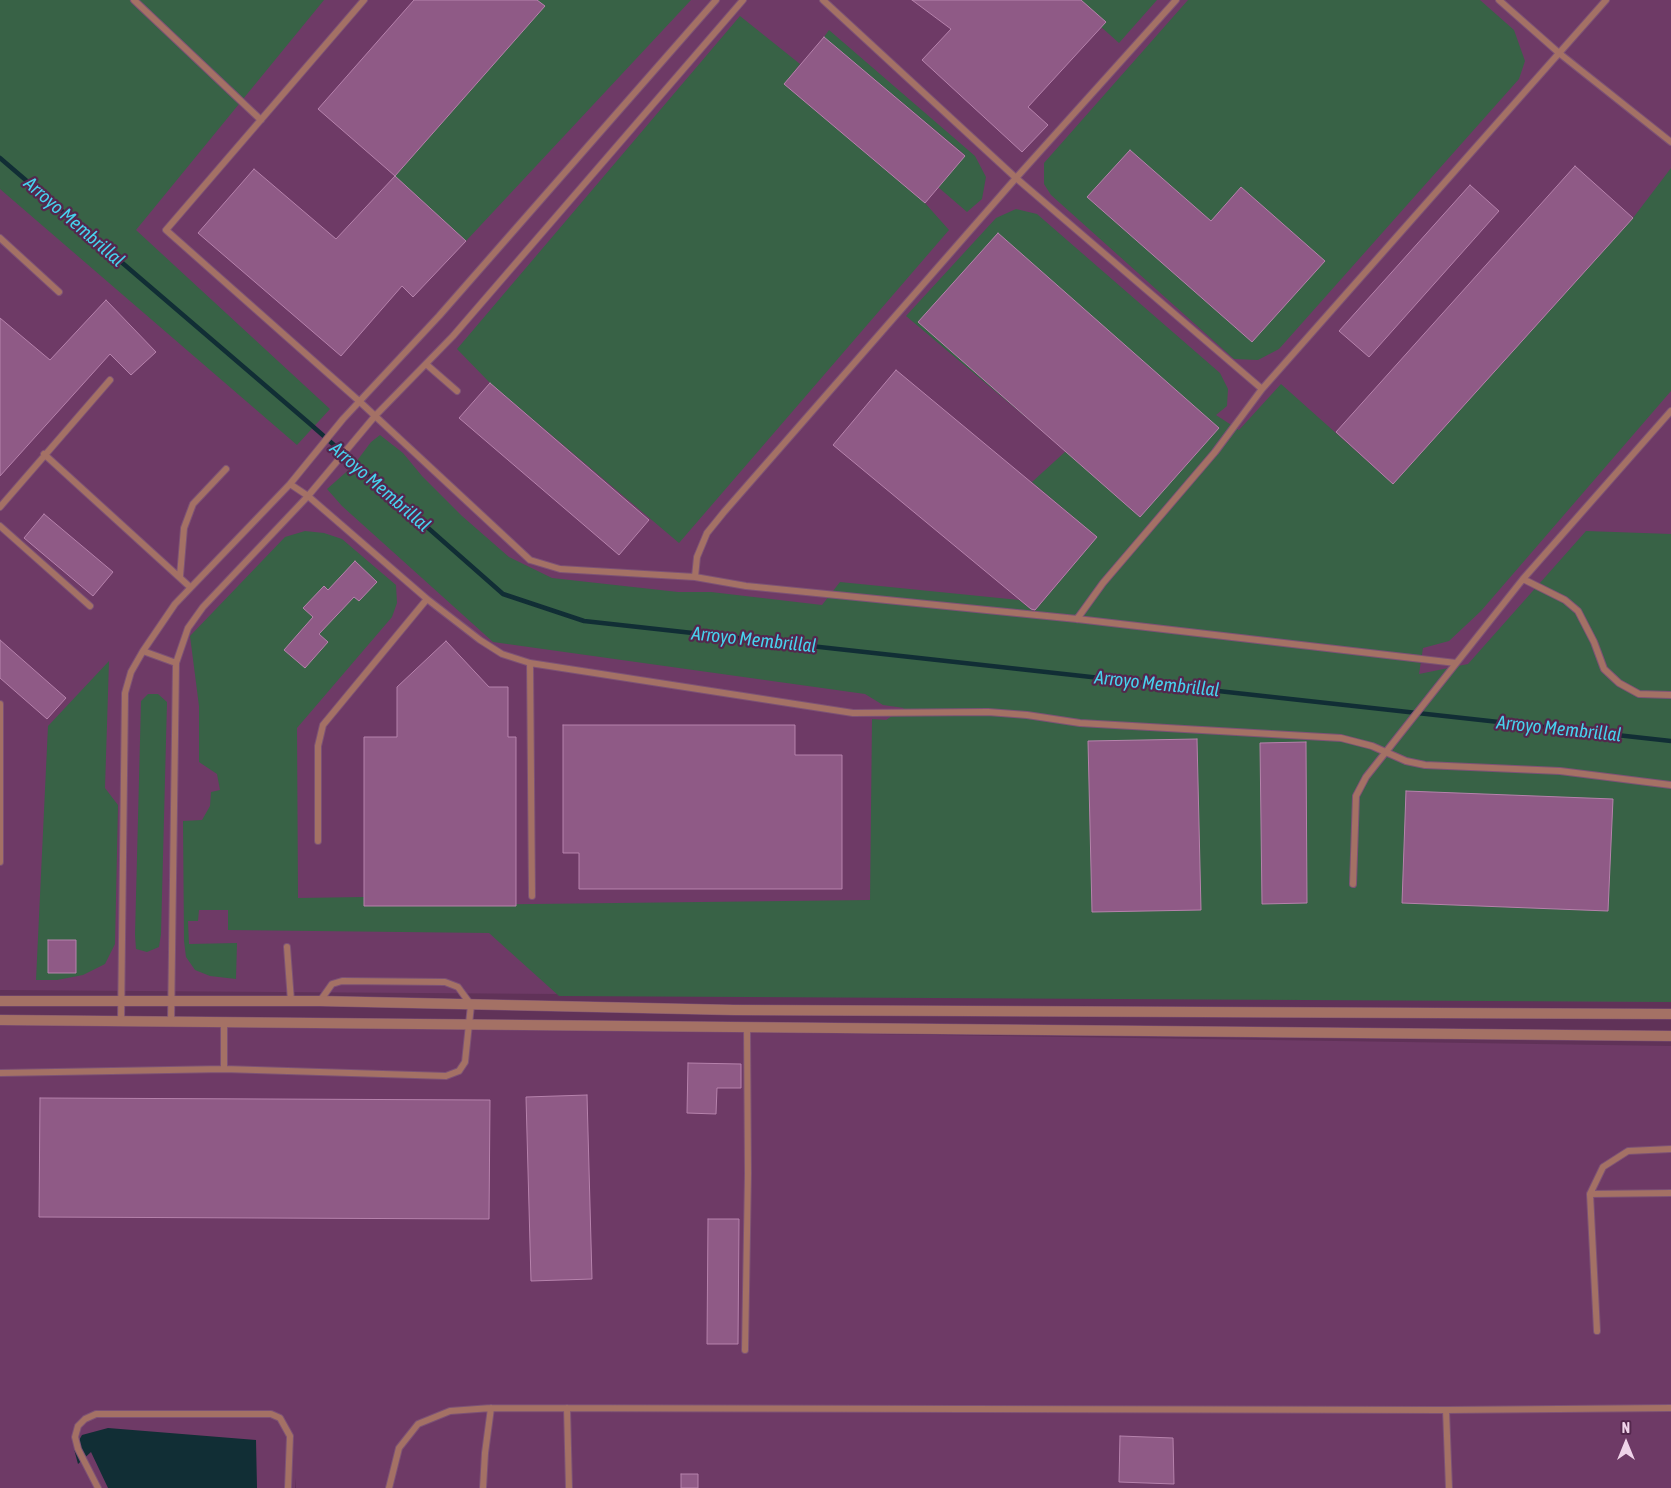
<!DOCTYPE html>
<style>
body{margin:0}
#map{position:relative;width:1671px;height:1488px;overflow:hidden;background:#603258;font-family:"Asap Condensed",sans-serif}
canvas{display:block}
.north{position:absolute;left:1601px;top:1418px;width:50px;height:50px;-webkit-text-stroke:4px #54274d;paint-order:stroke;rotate:0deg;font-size:14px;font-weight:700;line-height:20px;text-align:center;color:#efd3e9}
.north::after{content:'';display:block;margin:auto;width:18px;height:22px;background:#efd3e9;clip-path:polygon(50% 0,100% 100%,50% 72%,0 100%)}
</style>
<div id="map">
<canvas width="1671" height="1488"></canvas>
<div class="north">N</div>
</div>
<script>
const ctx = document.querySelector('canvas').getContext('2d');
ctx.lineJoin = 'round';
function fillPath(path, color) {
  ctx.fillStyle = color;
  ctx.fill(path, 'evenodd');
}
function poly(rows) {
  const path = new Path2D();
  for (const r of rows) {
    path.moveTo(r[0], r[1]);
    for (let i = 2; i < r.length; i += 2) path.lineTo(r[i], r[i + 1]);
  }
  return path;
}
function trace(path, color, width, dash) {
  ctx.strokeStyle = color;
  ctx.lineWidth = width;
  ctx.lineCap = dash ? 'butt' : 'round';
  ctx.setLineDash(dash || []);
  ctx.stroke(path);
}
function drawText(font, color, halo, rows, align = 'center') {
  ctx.font = font + ' "Asap Condensed",sans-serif';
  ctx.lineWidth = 4.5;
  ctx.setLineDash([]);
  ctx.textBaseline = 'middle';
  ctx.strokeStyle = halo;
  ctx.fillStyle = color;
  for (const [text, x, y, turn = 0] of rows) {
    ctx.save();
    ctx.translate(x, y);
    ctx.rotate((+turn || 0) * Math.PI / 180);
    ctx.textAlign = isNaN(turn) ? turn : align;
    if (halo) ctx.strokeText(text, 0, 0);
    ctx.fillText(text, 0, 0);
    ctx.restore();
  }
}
const built = poly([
 [0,0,1671,0,1671,1002,0,990],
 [0,1021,1671,1046,1671,1488,296,1488,296,1478,295,1488,0,1488]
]);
const green = poly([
 [0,0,324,0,136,230,330,409,297,445,0,189],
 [537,0,691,0,466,241,395,176,544,6],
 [1071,0,1157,0,1119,43],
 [1188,0,1480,0,1514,30,1525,61,1519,79,1279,349,1258,360,1234,359,1051,195,1044,184,1044,163],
 [740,16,800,64,784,84,925,203,949,230,679,543,490,383,457,349],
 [829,30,975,156,986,177,982,199,967,212,938,187,965,155,824,37],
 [1671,168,1671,391,1481,611,1449,641,1423,648,1419,674,1468,664,1586,531,1671,534,1671,1002,559,996,489,933,228,930,228,910,199,910,198,921,188,921,189,944,237,943,236,979,210,976,195,970,186,957,184,941,183,821,202,820,210,806,211,792,220,790,217,774,199,762,199,706,190,636,285,537,305,531,324,533,342,539,396,585,397,603,392,617,297,728,298,898,364,897,365,906,870,900,872,719,886,720,904,708,883,705,865,694,493,642,342,506,327,489,353,466,371,442,380,435,403,453,422,476,462,516,509,557,552,578,678,592,711,592,822,605,840,582,1019,600,1034,612,1097,537,1032,482,1066,451,906,316,996,218,1016,209,1037,214,1220,373,1228,389,1227,406,1216,415,1239,430,1281,384,1393,484,1633,218],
 [109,661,105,788,118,805,115,944,105,964,83,975,57,980,36,980,48,726],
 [148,694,158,694,167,702,161,934,159,947,147,952,136,949,135,935,141,701]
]);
const water = poly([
 [108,1428,256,1440,257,1488,108,1488,91,1452,78,1464,74,1449,82,1435]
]);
const stream = poly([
 [0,158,309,423,503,594,584,621,1671,741]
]);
const building = poly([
 [414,0,537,0,545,6,395,176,318,109,414,0],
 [912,0,1081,0,1106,22,1028,107,1048,125,1022,152,922,60,951,29,912,0],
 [824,37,965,156,925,203,784,84,824,37],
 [1130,150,1211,221,1241,187,1325,261,1252,342,1087,197,1130,150],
 [1575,166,1633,218,1393,484,1336,432,1575,166],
 [254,169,336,239,395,176,466,241,413,297,402,286,341,356,198,233,254,169],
 [1470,185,1499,211,1369,357,1339,331,1470,185],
 [998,233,1219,428,1140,517,918,322,998,233],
 [106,300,156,352,131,375,110,354,0,476,0,318,50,360,106,300],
 [896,370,1097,537,1035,610,1031,609,833,445,896,370],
 [490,383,649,520,619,555,459,418,490,383],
 [44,514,113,572,93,596,24,538,44,514],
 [355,561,377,582,359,601,354,597,319,634,328,642,305,668,284,650,313,617,303,608,324,586,328,590,355,561],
 [0,640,66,698,47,719,0,678,0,640],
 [446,641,489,687,508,687,508,737,516,737,516,906,364,906,364,737,397,737,397,687,446,641],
 [563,725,795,725,795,755,842,755,842,889,579,889,579,853,563,853,563,725],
 [1197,739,1201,910,1092,912,1088,741,1197,739],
 [1306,742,1307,903,1262,904,1260,743,1306,742],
 [1406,791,1613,799,1608,911,1402,903,1406,791],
 [48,940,76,940,76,973,48,973,48,940],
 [688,1063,741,1064,741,1088,717,1088,716,1114,687,1113,688,1063],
 [587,1095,592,1279,531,1281,526,1097,587,1095],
 [40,1098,490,1100,489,1219,39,1217,40,1098],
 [708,1219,739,1219,738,1344,707,1344,708,1219],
 [1120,1436,1173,1438,1174,1484,1119,1482,1120,1436],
 [681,1474,698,1474,698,1488,681,1488,681,1474]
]);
const lane = poly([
 [134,0,261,120],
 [364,0,166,230,359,401,530,560,560,569,695,577,746,586,1077,619,1456,663],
 [823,0,1016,178,1262,389],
 [1499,0,1559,53,1671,142],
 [0,238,59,292],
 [426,364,457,391],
 [44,454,190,587],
 [290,484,308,496,427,599,480,640,502,654,530,663,853,713,988,712,1027,715,1080,723,1341,738,1372,746,1406,761,1425,765,1560,771,1671,785],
 [0,507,110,380],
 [0,526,90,606],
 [180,576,184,528,193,504,226,469],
 [695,577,697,557,707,533,724,512,1016,178,1176,0],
 [1523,579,1565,600,1578,611,1594,642,1604,669,1619,683,1639,694,1671,695],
 [1077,619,1103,583,1215,452,1262,389,1606,0],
 [143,651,176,663],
 [530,663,532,896],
 [0,704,0,862],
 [318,841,318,746,323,725,427,599],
 [1353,884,1356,796,1366,777,1523,579,1671,411],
 [287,947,291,1001],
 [121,1022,125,693,131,672,143,651,175,604,290,484,343,419,439,316,716,0],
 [171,1023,176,663,188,628,203,607,308,496,375,416,453,336,743,0],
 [224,1023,224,1069],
 [0,1073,224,1069,446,1076,459,1071,465,1062,471,1005,458,987,445,982,342,981,332,984,320,1001],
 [1590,1194,1671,1193],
 [1597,1331,1590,1194,1603,1167,1628,1151,1671,1149],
 [745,1350,748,1174,747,1027],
 [567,1408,569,1488],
 [1446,1410,1449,1488],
 [98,1488,78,1449,75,1437,78,1426,85,1419,96,1414,271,1414,280,1418,290,1436,288,1488],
 [389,1488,399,1448,418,1424,450,1411,491,1408,1446,1410,1671,1408],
 [483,1488,485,1453,491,1408]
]);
const street = poly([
 [0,1001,320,1001,734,1010,1671,1014],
 [0,1020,1671,1036]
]);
const waterNames = [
 ["Arroyo Membrillal",74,222,41],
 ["Arroyo Membrillal",380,487,41],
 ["Arroyo Membrillal",754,640,6],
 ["Arroyo Membrillal",1157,684,6],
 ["Arroyo Membrillal",1559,729,6]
];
fillPath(built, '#6e3a66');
fillPath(green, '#386246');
fillPath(water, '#112e35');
trace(stream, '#112e35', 4.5);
fillPath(building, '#8f5a86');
trace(building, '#b682ac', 1);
trace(lane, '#7d5275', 8);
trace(street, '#7d5275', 11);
trace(lane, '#a47165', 6);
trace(street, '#a47165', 10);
drawText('italic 19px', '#47d2ed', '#54274d', waterNames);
</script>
